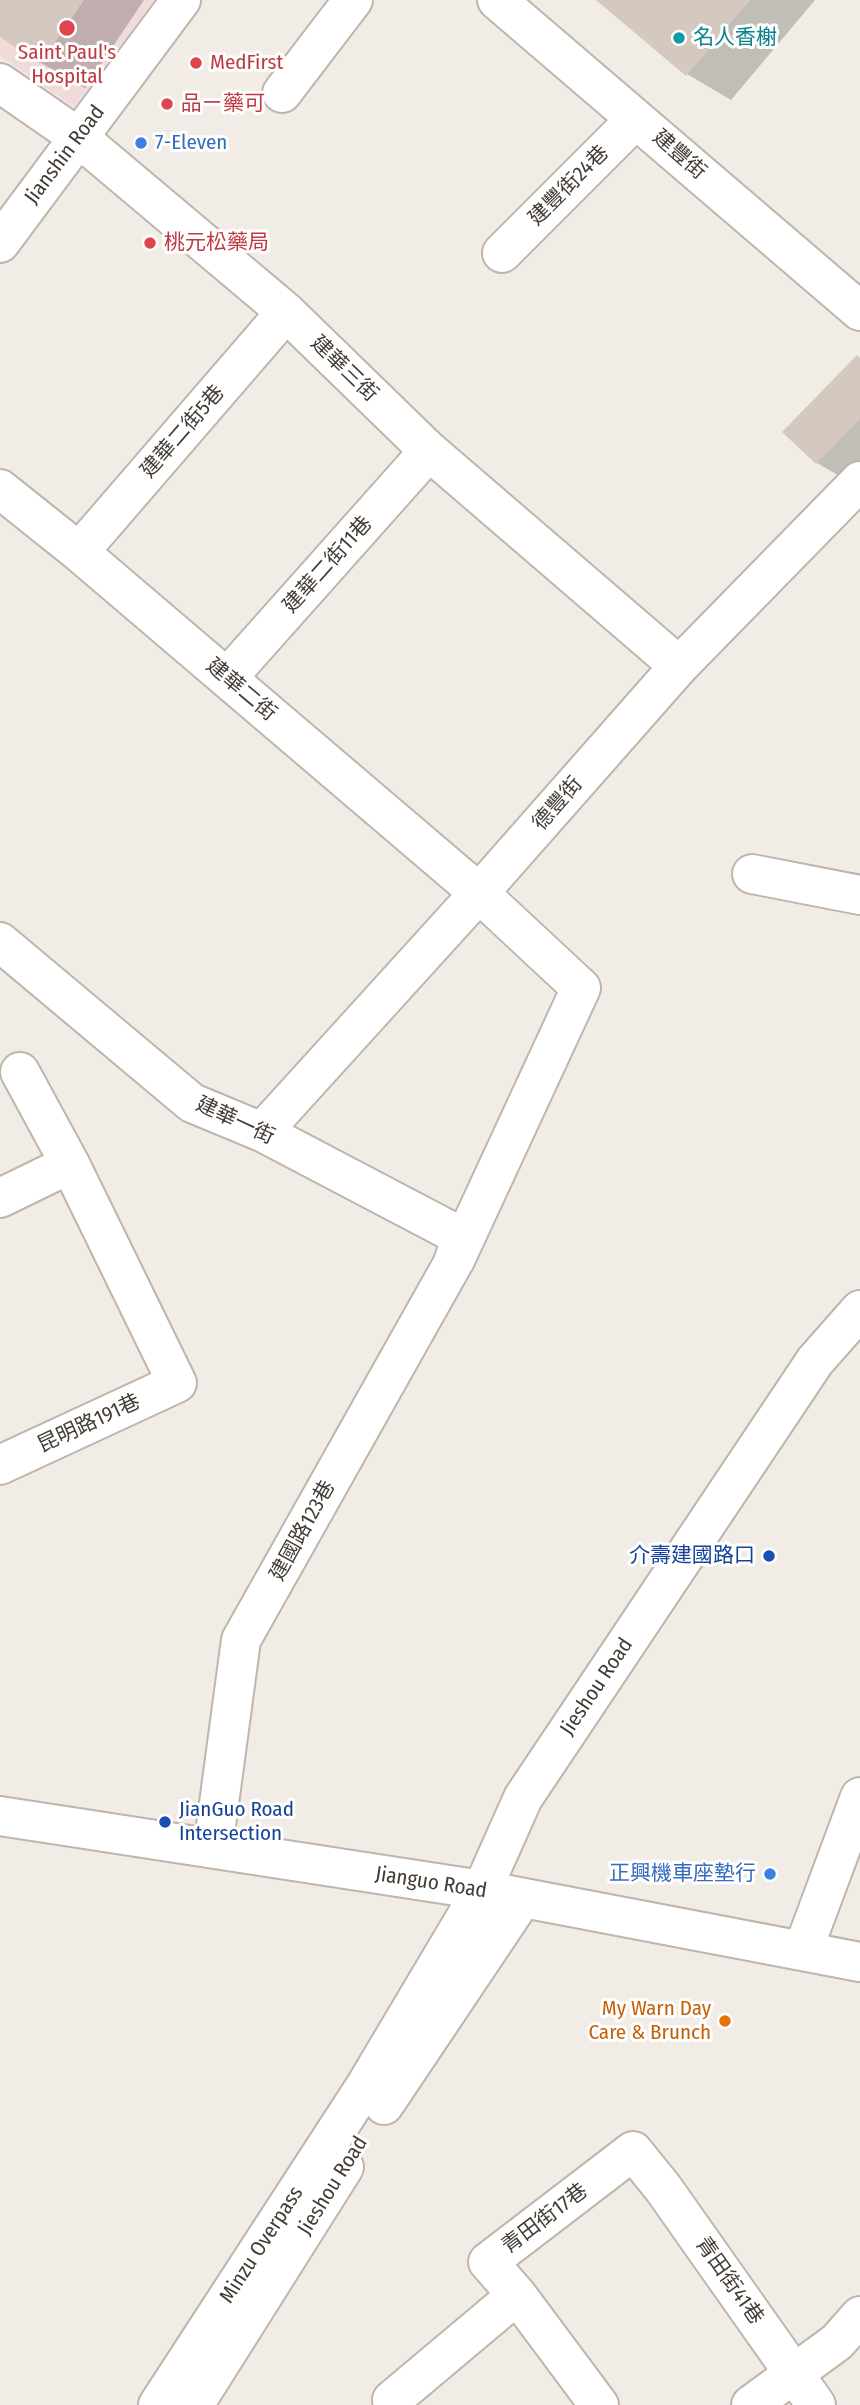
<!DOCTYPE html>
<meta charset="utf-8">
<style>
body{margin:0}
canvas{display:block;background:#f1ece5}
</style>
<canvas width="860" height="2405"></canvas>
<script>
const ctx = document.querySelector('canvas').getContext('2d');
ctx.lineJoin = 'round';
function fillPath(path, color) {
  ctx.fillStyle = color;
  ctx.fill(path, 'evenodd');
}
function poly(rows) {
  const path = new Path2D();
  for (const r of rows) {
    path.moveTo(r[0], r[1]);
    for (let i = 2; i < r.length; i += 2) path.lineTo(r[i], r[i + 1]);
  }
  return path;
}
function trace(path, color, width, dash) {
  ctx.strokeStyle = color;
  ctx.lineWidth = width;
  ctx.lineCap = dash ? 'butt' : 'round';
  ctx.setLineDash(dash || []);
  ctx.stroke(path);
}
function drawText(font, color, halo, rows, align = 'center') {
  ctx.font = font + ' "Fira Sans Condensed","Noto Sans TC",sans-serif';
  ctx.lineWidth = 6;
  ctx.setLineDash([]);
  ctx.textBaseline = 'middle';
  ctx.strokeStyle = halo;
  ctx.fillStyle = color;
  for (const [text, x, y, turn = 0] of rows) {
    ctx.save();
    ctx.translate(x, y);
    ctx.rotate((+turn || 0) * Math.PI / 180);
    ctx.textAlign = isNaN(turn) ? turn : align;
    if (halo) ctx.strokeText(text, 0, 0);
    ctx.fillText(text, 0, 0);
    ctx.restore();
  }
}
const medical = poly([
 [0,0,154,0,74,107,0,56]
]);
const shadow = poly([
 [0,0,144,0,85,88,41,63,0,35],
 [598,0,815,0,731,100,687,74],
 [860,359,860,488,817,463,785,432]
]);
const building = poly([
 [0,0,84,0,40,64,0,37],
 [596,0,750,0,686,76],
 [857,355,860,358,860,419,816,464,782,432]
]);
const minor = poly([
 [497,0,860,311],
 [0,83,78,137,286,312,429,451,679,666],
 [282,93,353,0],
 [0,243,181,0],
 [502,253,636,119],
 [0,489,79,552,479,893,581,988,455,1260],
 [79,552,286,312],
 [227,678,429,451],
 [752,874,860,895],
 [0,942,192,1103,262,1132,462,1237,452,1265,241,1640,213,1848],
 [262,1132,479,893,679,666,860,481],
 [0,1198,70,1164],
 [0,1465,177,1383,70,1164,20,1072],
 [0,1816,482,1890,860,1962],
 [803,1950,860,1797],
 [384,2105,522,1899],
 [517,2295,599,2405],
 [158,2405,366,2085,482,1890,523,1798,815,1361,860,1310],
 [194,2405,344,2167],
 [395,2405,392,2400,517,2295,488,2262,633,2151,663,2188,816,2405],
 [751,2405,837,2342,860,2316]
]);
const markers = [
 [67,28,9,"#e0444e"],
 [679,38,7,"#0f9aa8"],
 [196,63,7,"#e0444e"],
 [167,104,7,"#e0444e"],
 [141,143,7,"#3f7fe0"],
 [150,243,7,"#e0444e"],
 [769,1556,7,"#1a4fb4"],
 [165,1822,7,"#1a4fb4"],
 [770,1874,7,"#3f7fe0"],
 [725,2021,7,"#e8710a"]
];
const cultureNames = [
 ["名人香榭",693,38]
];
const healthNames = [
 ["Saint Paul's",67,53,"center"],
 ["Hospital",67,77,"center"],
 ["MedFirst",210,63],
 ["品ㄧ藥可",181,104],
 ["桃元松藥局",164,243]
];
const shopNames = [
 ["7-Eleven",155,143],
 ["正興機車座墊行",756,1874,"right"]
];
const streetNames = [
 ["Jianshin Road",65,155,-53],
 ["建豐街",679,155,41],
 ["建豐街24巷",569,186,-45],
 ["建華三街",344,369,44],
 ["建華二街5巷",183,432,-49],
 ["建華二街11巷",328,565,-48],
 ["建華二街",241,690,40],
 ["德豐街",558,804,-49],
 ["建華一街",235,1121,25],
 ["昆明路191巷",89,1424,-25],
 ["建國路123巷",303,1531,-61],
 ["Jieshou Road",597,1687,-56],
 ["Jianguo Road",431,1883,9],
 ["Jieshou Road",333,2186,-58],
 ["青田街17巷",545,2219,-37],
 ["Minzu Overpass",262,2245,-57],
 ["青田街41巷",729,2281,55]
];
const transitNames = [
 ["介壽建國路口",755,1556],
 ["JianGuo Road",179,1810,"left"],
 ["Intersection",179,1834,"left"]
];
const foodNames = [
 ["My Warn Day",711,2009],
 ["Care & Brunch",711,2033]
];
fillPath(medical, '#f1dada');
fillPath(shadow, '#0003');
fillPath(building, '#d5c9bf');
trace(minor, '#bfb5ac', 42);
trace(minor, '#fff', 38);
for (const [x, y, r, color] of markers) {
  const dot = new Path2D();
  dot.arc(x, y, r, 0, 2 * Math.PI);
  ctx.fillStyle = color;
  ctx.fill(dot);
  trace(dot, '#fff', 2.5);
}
drawText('21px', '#0d838f', '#fff', cultureNames, 'left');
drawText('21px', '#be3a42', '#fff', healthNames, 'left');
drawText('21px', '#366cbe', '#fff', shopNames, 'left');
drawText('21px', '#433c35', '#fff', streetNames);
drawText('21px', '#164399', '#fff', transitNames, 'right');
drawText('21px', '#c56008', '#fff', foodNames, 'right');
</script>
